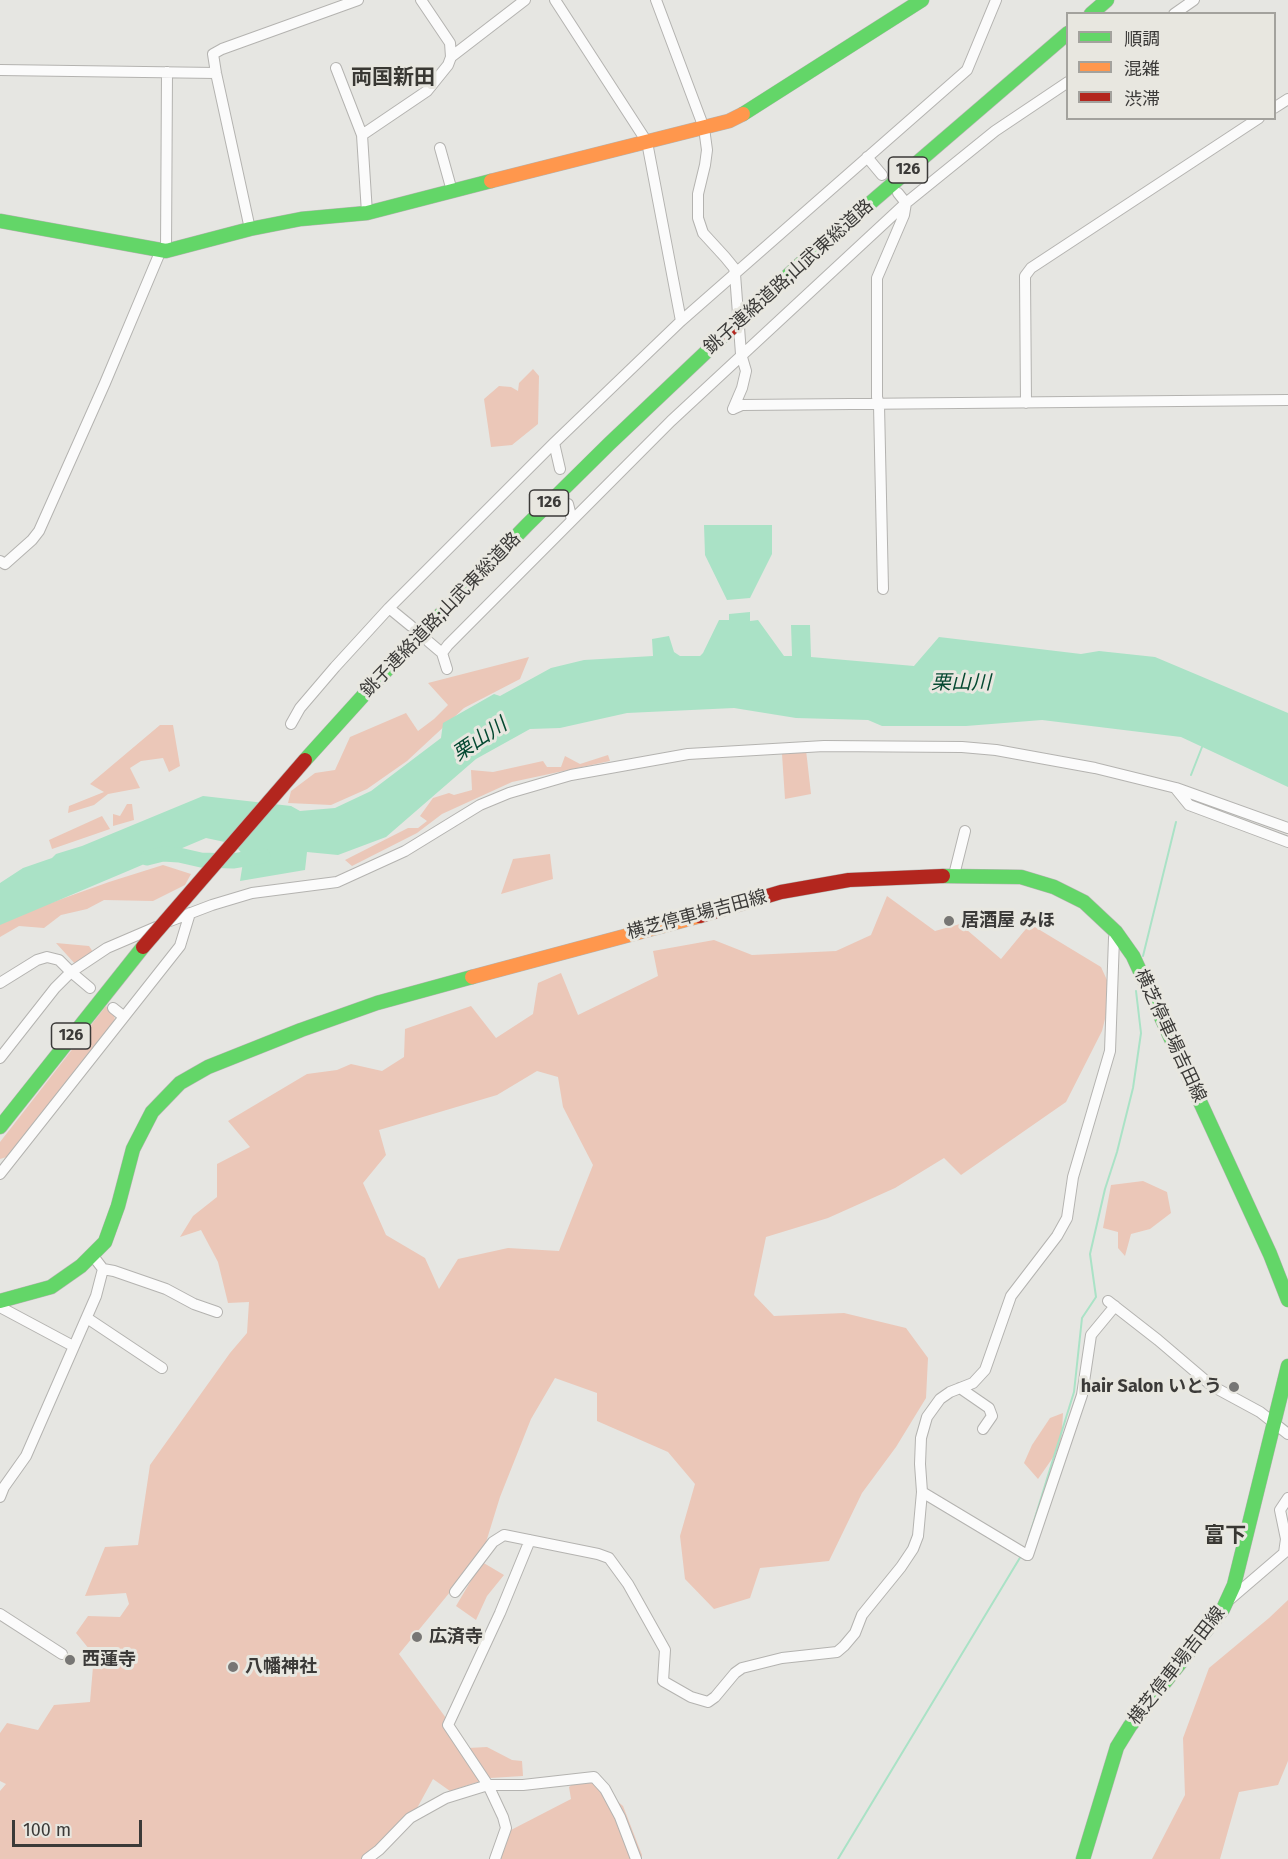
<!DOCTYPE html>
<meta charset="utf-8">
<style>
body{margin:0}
#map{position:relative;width:1288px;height:1859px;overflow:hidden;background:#e6e6e2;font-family:"Fira Sans","Noto Sans JP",sans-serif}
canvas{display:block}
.legend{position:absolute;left:1066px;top:12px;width:210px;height:108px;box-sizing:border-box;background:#e8e7e0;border:2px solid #a3a29d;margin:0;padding:8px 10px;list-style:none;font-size:18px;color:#3b3a38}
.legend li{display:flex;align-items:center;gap:12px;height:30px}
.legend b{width:30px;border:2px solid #a3a29d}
.scale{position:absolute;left:12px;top:1820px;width:130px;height:27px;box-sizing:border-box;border:3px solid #3b3a38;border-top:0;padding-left:8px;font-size:18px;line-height:21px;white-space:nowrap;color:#3b3a38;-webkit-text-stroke:4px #e8e7e0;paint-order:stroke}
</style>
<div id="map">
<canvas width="1288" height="1859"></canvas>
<ul class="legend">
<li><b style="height:8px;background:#63d668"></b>順調</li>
<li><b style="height:8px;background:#ff974d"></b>混雑</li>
<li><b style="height:8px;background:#b3261e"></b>渋滞</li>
</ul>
<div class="scale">100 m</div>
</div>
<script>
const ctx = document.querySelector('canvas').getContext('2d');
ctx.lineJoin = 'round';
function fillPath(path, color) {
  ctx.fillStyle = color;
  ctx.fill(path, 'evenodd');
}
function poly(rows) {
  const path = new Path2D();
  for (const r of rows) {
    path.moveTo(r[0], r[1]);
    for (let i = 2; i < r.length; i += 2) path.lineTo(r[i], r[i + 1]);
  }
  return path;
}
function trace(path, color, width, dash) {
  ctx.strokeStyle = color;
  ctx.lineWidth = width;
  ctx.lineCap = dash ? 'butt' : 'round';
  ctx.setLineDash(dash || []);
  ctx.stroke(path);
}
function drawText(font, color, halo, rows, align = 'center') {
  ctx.font = font + ' "Fira Sans","Noto Sans JP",sans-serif';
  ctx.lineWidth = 6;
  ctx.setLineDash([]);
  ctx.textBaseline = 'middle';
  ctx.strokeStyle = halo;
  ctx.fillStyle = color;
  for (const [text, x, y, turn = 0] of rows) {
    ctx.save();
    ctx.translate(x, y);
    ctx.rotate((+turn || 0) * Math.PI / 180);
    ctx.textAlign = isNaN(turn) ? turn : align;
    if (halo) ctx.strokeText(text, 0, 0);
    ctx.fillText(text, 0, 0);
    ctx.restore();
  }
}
const green = poly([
 [533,369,539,376,538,424,512,445,491,447,484,399,499,386,511,387,518,391,519,383],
 [529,657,520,679,464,708,407,761,367,789,331,805,288,803,291,791,315,773,335,770,350,737,406,713,418,731,434,719,448,705,428,683],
 [160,725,173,725,180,766,169,772,163,758,141,761,130,768,140,788,108,794,94,805,68,813,69,806,104,792,90,784],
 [806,750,811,794,785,799,782,754],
 [608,755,610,761,512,782,442,814,417,833,352,866,345,860,408,828,418,828,427,821,420,816,433,798,449,793,454,795,472,790,471,770,493,772,543,761,547,767,561,767,565,756,580,764],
 [127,804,132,804,134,820,113,826,113,814,120,816],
 [102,816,110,829,52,849,49,840],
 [550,854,553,879,501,894,513,859],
 [163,865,191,874,185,885,153,901,104,900,87,909,61,915,44,928,19,926,0,937,0,923,14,916,109,882],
 [887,896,935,931,960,924,1001,959,1030,924,1101,967,1112,991,1102,1031,1066,1102,961,1175,944,1158,895,1188,828,1218,766,1237,754,1295,774,1316,844,1313,906,1328,928,1358,926,1398,896,1447,862,1493,829,1561,760,1568,750,1598,714,1609,685,1579,680,1536,695,1484,668,1452,597,1421,597,1393,555,1378,531,1419,500,1497,483,1552,399,1654,468,1748,487,1747,512,1760,522,1761,523,1776,490,1778,450,1791,433,1779,416,1810,361,1859,0,1859,0,1791,6,1784,0,1781,0,1733,7,1723,38,1730,54,1705,90,1702,94,1655,76,1633,88,1616,120,1617,129,1604,126,1593,85,1596,105,1547,138,1545,150,1465,230,1353,247,1333,249,1302,228,1303,218,1262,201,1230,180,1237,193,1216,217,1197,217,1164,250,1147,228,1121,307,1074,337,1070,351,1064,382,1071,404,1057,405,1029,471,1006,496,1038,533,1014,538,983,561,973,578,1015,658,976,653,951,714,940,752,955,836,951,871,935],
 [537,1071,558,1077,563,1107,593,1165,559,1251,508,1248,458,1259,439,1289,425,1258,386,1235,363,1183,386,1155,379,1130,497,1095],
 [56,943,89,946,93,952,77,966],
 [106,1006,114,1013,115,1022,10,1156,0,1159,0,1142],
 [1143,1181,1167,1192,1171,1213,1150,1229,1131,1234,1125,1256,1118,1248,1118,1232,1103,1228,1111,1185],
 [1063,1413,1061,1446,1038,1479,1024,1463,1032,1445,1050,1418],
 [482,1562,504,1575,487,1596,476,1620,456,1606],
 [1288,1600,1288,1761,1278,1785,1239,1792,1220,1859,1152,1859,1185,1795,1183,1738,1209,1668,1269,1618],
 [585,1774,623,1806,642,1855,641,1859,500,1859,511,1830,571,1799,569,1787]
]);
const water = poly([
 [704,525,772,525,772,554,750,598,727,600,705,555],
 [750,612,750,621,758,620,784,656,792,656,791,625,810,625,811,657,914,666,939,637,1081,654,1099,651,1155,657,1288,713,1288,787,1181,737,1042,720,966,726,882,726,868,720,796,718,734,708,627,713,560,728,530,729,476,759,386,837,338,855,307,852,305,870,240,881,244,856,234,844,206,838,0,925,0,883,23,868,52,858,56,854,82,846,203,796,291,806,300,811,335,808,371,791,441,738,443,723,494,694,500,696,551,668,584,660,653,656,652,639,669,636,674,652,680,656,700,656,703,653,719,620,729,620,729,614]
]);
const stream = poly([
 [1191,775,1202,747],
 [1143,956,1176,822],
 [1029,1537,1074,1392,1082,1318,1096,1297,1090,1254,1105,1189,1117,1152,1133,1088,1141,1033,1136,991],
 [838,1859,1021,1556]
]);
const river = poly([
 [147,858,163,854,179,855,201,860,233,861,263,856]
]);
const street = poly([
 [555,0,647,142,681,321],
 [656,0,704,128,707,150,705,165,698,194,698,218,703,233,725,257,734,268,735,274,741,354,746,371,742,388,733,409],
 [1174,14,1194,0],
 [451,57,525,0],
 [336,68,362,135,367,213],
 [0,70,216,73],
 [1274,108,1288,99],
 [362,135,427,91,448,65,451,57,450,43,421,0],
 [440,148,452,191],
 [867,157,882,175],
 [250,229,216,73,213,54,222,49,358,0],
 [166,251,167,72],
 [1026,403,1025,276,1031,268,1259,118],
 [733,409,742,405,1288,400],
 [554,443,560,469],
 [568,504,572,520],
 [0,561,5,564,32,540,39,531,105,383,161,250],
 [883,589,879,405,877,397,877,278,904,215,906,203,898,193],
 [389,608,411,626],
 [429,642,442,653,447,669],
 [442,653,448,645,671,421,906,203,995,131,1068,82],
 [291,724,300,708,335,667,389,608,554,443,681,321,967,70,996,0],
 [1176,789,1189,805,1288,842],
 [954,875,965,831],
 [170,921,212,905,252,893,337,882,405,851,480,805,509,793,571,775,688,754,824,746,962,747,996,750,1095,768,1176,788,1288,828],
 [0,983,37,960,47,957,59,960,71,972,107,948,156,927],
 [113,1008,123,1016],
 [0,1058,55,988,71,972,90,988],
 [0,1174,180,946,190,913],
 [103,1269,114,1271,166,1289,194,1304,217,1312],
 [1108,1301,1158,1340,1212,1386,1260,1412,1288,1434],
 [0,1307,73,1346],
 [87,1318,162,1368],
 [960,1388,989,1408,992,1416,983,1429],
 [922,1492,1027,1555],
 [0,1497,4,1487,26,1456,96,1296,103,1269,93,1256],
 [1028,1555,1082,1395,1091,1335,1115,1306],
 [455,1592,493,1542,504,1535,598,1554,609,1558,628,1584,665,1650,663,1681,691,1697,708,1702,715,1697,735,1673,742,1668,782,1658,837,1652,844,1646,855,1633,862,1615,901,1567,913,1549,918,1536,922,1492,920,1464,921,1438,927,1417,940,1399,950,1392,973,1383,985,1370,1011,1296,1057,1236,1067,1218,1073,1177,1110,1051,1114,938,1116,932],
 [1228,1601,1284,1553,1286,1539,1280,1510,1288,1498],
 [0,1614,62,1654],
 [367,1859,379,1850,410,1818,446,1798,488,1785,523,1785,594,1777,605,1789,620,1817,636,1859],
 [495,1859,506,1828,503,1817,488,1785,448,1725,500,1613,530,1540]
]);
const fast = poly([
 [1091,14,1107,0],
 [743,114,922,0],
 [0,221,166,251,250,229,301,219,367,213,491,181],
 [752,309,811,254,1068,33],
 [381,676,527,525,609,444,723,336],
 [943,876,1021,877,1054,887,1084,902,1116,932,1133,956,1270,1254,1288,1300],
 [0,1127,143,947],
 [0,1301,51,1287,81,1266,105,1242,118,1206,133,1149,152,1112,180,1083,208,1067,301,1030,377,1003,472,977],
 [1083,1859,1117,1747,1130,1726,1223,1609,1234,1585,1288,1366]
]);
const slow = poly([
 [491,181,729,121,743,114],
 [472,977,700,916]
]);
const jam = poly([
 [700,916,781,892,849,880,943,876]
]);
const fastBridge = poly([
 [305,760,381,676]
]);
const jamBridge = poly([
 [723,336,752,309],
 [143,947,305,760]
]);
const markers = [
 [949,921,6,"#777674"],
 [1234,1387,6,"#777674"],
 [417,1637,6,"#777674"],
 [70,1660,6,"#777674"],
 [233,1667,6,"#777674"]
];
const shields = [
 [908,170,39],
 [549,503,39],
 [71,1036,39]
];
const shieldNames = [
 ["126",908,170],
 ["126",549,503],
 ["126",71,1036]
];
const streetNames = [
 ["銚子連絡道路;山武東総道路",789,277,-42],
 ["銚子連絡道路;山武東総道路",441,615,-46],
 ["横芝停車場吉田線",697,915,-15],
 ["横芝停車場吉田線",1170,1036,65],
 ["横芝停車場吉田線",1177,1666,-52]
];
const poiNames = [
 ["居酒屋 みほ",961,921],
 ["hair Salon いとう",1222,1387,"right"],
 ["広済寺",429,1637],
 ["西蓮寺",82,1660],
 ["八幡神社",245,1667]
];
const waterNames = [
 ["栗山川",961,683],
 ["栗山川",480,740,-34]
];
const quarterNames = [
 ["両国新田",393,78],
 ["富下",1225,1536]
];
fillPath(green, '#ebc7b8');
fillPath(water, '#aae2c6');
trace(stream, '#aae2c6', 2);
trace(river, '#aae2c6', 15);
trace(street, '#b4b3b0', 12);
trace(fast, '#b4b3b0', 15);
trace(slow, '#b4b3b0', 15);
trace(jam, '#b4b3b0', 15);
trace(street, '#fbfbfb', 10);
trace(fast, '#63d668', 14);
trace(slow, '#ff974d', 14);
trace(jam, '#b3261e', 14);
trace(fastBridge, '#b4b3b0', 15, []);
trace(jamBridge, '#b4b3b0', 15, []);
trace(fastBridge, '#63d668', 14);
trace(jamBridge, '#b3261e', 14);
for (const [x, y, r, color] of markers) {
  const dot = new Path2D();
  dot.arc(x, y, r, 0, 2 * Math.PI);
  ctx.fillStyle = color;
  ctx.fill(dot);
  trace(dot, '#e8e7e0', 2);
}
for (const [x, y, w] of shields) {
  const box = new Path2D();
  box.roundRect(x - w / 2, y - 13, w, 26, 4.5);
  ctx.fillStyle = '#e8e7e0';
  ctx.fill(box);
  trace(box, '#3b3a38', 1.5);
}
drawText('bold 16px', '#3b3a38', null, shieldNames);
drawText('18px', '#3b3a38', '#e8e7e0', streetNames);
drawText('bold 18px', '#3b3a38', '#e8e7e0', poiNames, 'left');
drawText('italic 20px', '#054931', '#e8e7e0', waterNames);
drawText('bold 21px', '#393833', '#e8e7e0', quarterNames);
</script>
